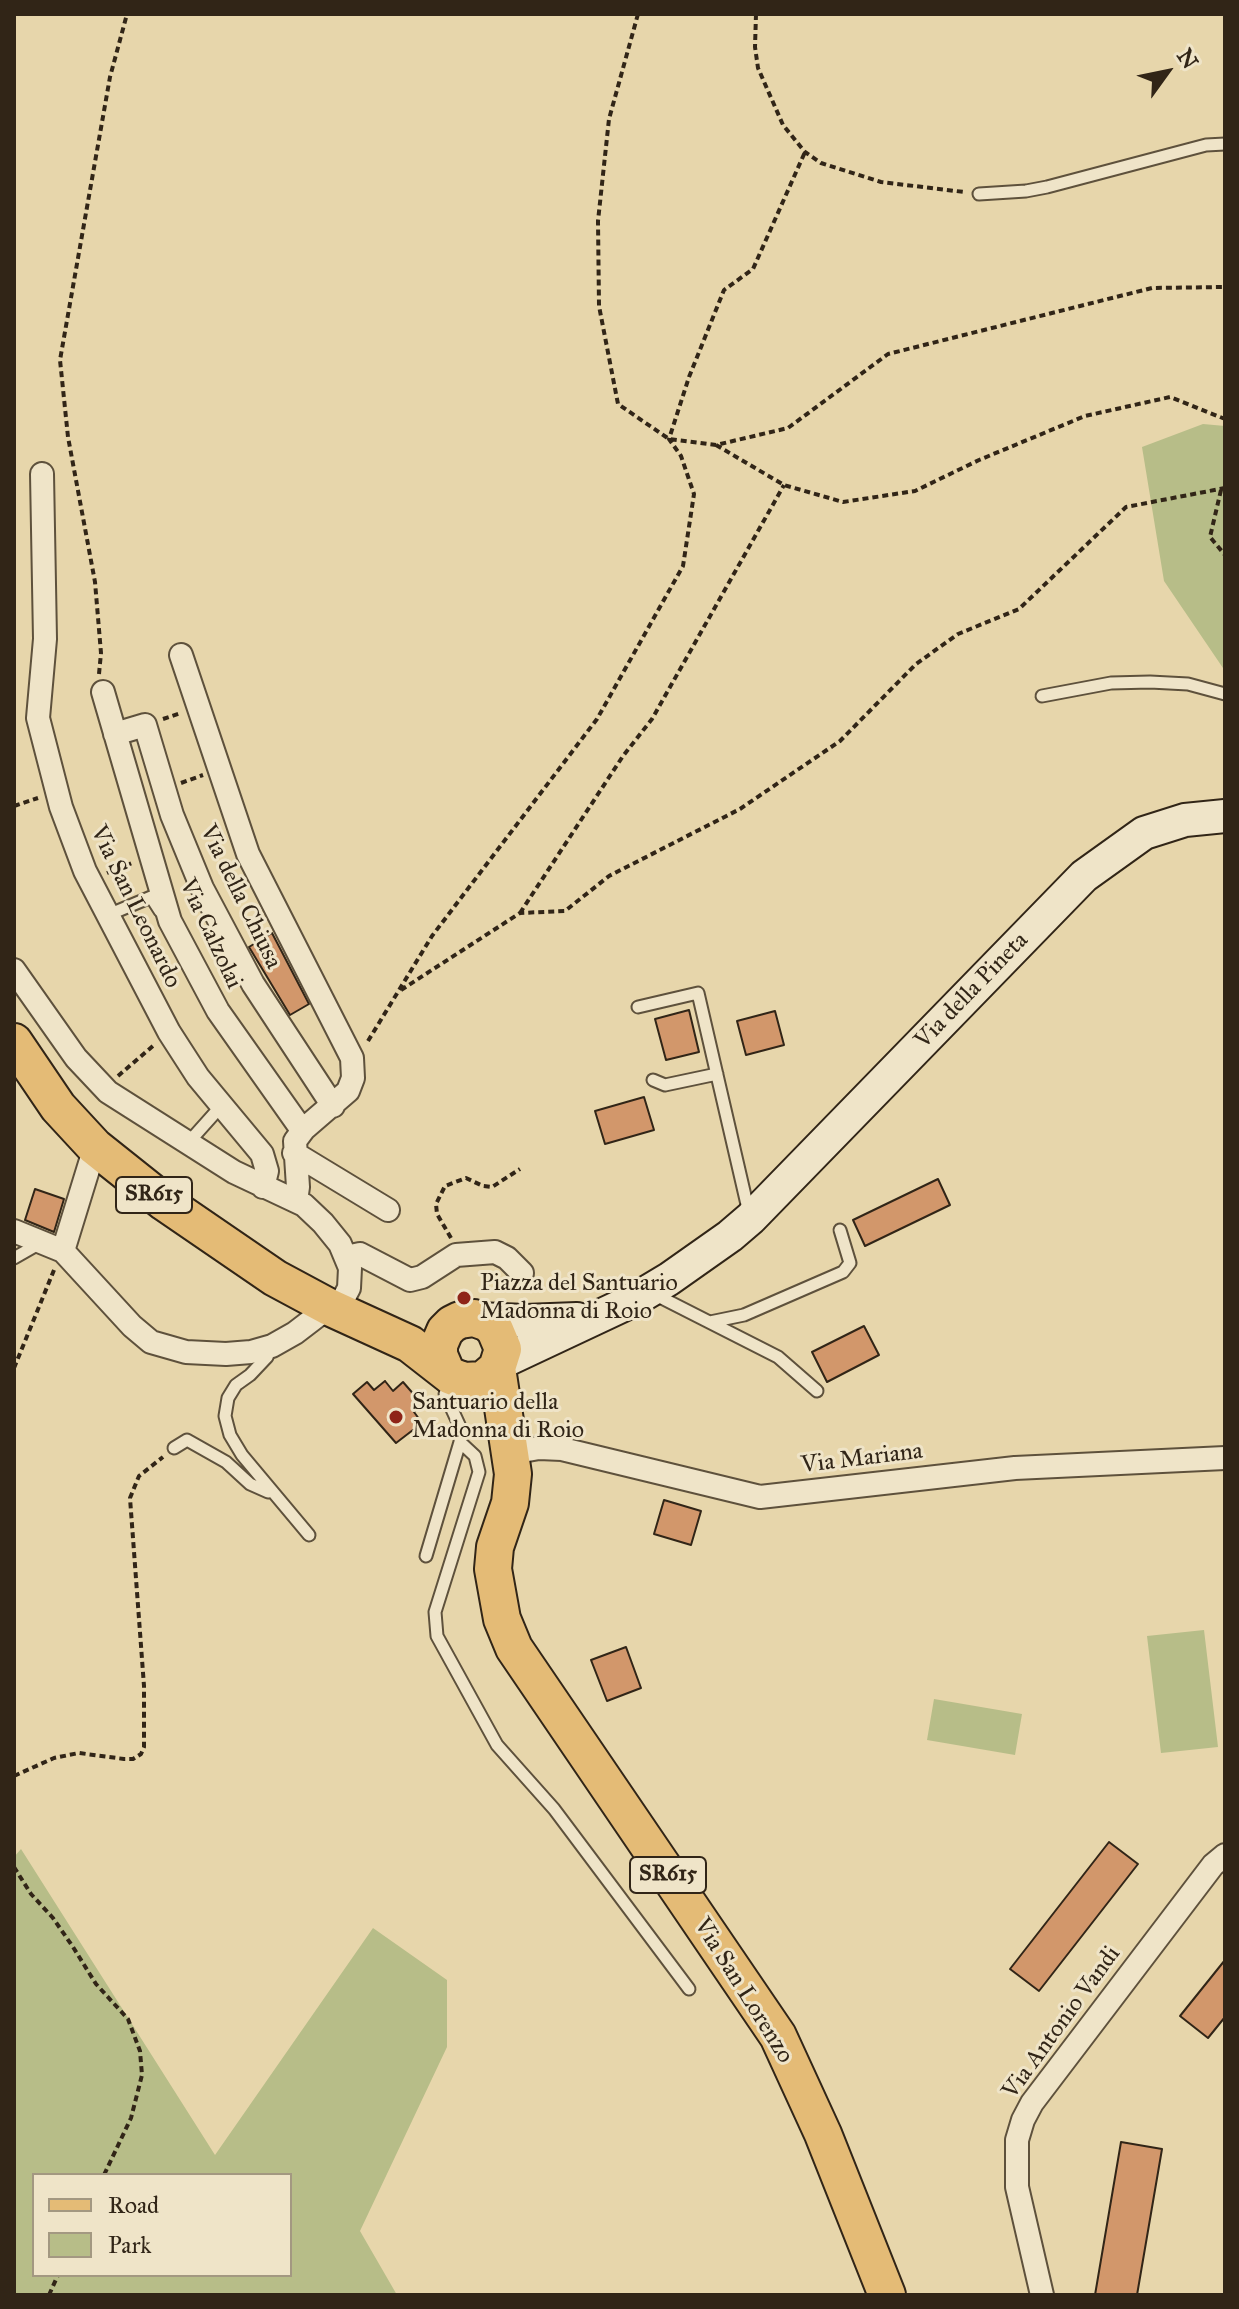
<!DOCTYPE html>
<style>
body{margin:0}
#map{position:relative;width:1239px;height:2309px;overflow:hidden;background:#e7d6ab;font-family:"IM FELL Great Primer",serif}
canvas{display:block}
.frame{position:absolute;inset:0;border:16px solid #312517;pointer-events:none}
.legend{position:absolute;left:32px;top:2173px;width:260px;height:104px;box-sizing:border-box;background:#efe4c8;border:2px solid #a39881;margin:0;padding:10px 14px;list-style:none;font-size:24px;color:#312517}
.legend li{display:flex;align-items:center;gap:16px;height:40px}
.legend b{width:40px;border:2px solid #a39881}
.north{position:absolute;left:1127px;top:32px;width:80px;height:80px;-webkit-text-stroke:6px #efe4c8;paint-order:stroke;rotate:57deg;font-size:22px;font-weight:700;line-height:32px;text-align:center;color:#312517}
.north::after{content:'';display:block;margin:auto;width:28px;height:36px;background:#312517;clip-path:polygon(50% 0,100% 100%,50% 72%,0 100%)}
</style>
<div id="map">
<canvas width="1239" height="2309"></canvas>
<div class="frame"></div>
<ul class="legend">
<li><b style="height:10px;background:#e4bb76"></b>Road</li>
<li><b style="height:22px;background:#b7bd88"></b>Park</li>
</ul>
<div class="north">N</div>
</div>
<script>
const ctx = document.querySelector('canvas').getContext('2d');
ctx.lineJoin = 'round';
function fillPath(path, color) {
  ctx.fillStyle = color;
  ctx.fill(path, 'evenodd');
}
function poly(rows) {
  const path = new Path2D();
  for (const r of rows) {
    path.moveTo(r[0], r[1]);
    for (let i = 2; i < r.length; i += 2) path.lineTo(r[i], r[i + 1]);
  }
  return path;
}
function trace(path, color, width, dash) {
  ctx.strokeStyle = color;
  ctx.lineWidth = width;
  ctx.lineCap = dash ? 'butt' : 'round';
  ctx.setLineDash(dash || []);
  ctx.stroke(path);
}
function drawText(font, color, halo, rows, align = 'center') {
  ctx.font = font + ' "IM FELL Great Primer",serif';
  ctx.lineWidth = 6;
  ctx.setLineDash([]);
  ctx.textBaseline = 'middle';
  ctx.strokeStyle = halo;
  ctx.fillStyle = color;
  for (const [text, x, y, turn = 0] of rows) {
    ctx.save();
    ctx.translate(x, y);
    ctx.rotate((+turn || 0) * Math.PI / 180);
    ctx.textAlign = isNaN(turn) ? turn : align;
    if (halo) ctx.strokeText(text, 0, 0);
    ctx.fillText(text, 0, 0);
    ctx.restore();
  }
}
const green = poly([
 [1203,424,1225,426,1225,671,1164,581,1142,447],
 [1204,1630,1218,1747,1161,1753,1147,1636],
 [934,1699,1022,1714,1015,1755,927,1740],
 [21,1849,215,2155,373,1928,447,1980,447,2047,360,2231,397,2295,14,2295,14,1857],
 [34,2175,290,2175,290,2275,34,2275]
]);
const building = poly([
 [272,933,309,1004,290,1015,249,947,272,933],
 [689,1010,699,1052,666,1060,655,1019,689,1010],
 [775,1011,784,1045,746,1055,737,1021,775,1011],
 [644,1097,654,1130,605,1144,595,1111,644,1097],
 [938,1179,950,1205,865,1246,853,1220,938,1179],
 [35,1189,64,1199,54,1232,25,1220,35,1189],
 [864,1326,879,1355,827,1382,812,1352,864,1326],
 [385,1381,393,1391,403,1382,423,1405,414,1412,422,1423,396,1443,353,1394,367,1382,374,1390,385,1381],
 [664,1500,701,1511,691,1545,654,1534,664,1500],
 [626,1647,641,1688,607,1701,591,1660,626,1647],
 [1109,1842,1138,1864,1039,1991,1010,1969,1109,1842],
 [1225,1960,1225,2017,1208,2038,1180,2016,1225,1960],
 [1121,2142,1162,2149,1137,2295,1095,2295,1121,2142]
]);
const path = poly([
 [638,14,609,119,598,221,599,306,618,404,669,439,716,445,788,428,888,354,1152,288,1225,287],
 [756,14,755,47,758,68,783,125,805,152,821,163,881,182,964,192],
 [716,445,784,485,843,502,915,491,979,460,1085,416,1170,397,1225,419],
 [1221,490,1210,537,1225,555],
 [99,674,101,653,95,582,68,437,60,360,110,77,127,14],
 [163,719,181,713],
 [181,783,203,775],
 [14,806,38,798],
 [107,873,132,863],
 [520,913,623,756,652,719,784,485],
 [401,990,520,913,565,911,609,876,740,809,840,741,916,664,958,634,1019,609,1126,507,1225,488],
 [368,1041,432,936,597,719,683,566,694,494,681,456,669,439,689,377,724,290,753,269,805,152],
 [118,1076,154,1045],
 [451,1238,437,1214,436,1204,445,1186,466,1178,483,1186,492,1187,520,1169],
 [14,1368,54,1270],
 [14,1776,54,1758,79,1753,124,1759,133,1759,141,1754,144,1747,144,1686,130,1498,139,1476,163,1457],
 [14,1867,31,1894,53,1918,73,1947,96,1984,128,2019,140,2051,142,2075,131,2118,104,2175],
 [49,2295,58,2275]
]);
const service = poly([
 [979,194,1026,191,1047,187,1206,145,1225,144],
 [1042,696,1111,683,1150,682,1188,684,1225,694],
 [108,915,151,897,160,911],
 [638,1007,698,993,749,1213],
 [653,1080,665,1085,717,1074],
 [188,1143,222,1105],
 [14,1258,42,1242],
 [654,1294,778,1357,817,1391],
 [710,1322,744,1315,843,1272,850,1263,840,1230],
 [271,1346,267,1357,250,1375,236,1385,228,1398,225,1416,230,1435,242,1455,309,1535],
 [460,1442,475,1456,479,1472,435,1612,437,1636,497,1745,554,1809,689,1989],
 [174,1448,187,1440,226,1462,250,1484,268,1492],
 [426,1556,460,1442,461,1429,445,1394,450,1380]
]);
const minor = poly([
 [42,474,45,639,38,718,61,807,85,871,169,1032,198,1077,262,1154,267,1171,263,1187],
 [181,655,248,854,352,1058,353,1078,348,1091,304,1129,295,1141,298,1187,296,1201],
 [103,692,170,921,218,1011,302,1130],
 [115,734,145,725,172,815,202,888,253,984,333,1106],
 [14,970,76,1058,108,1092,234,1172,304,1205,323,1223,340,1244,350,1268,349,1288,337,1311],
 [294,1153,388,1210],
 [14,1231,63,1251,132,1326,151,1342,186,1352,226,1354,251,1352,272,1346,295,1333,329,1307],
 [63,1251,95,1147],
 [346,1257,360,1254,410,1280,422,1277,456,1255,495,1252,507,1258,522,1273],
 [511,1453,539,1448,562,1449,760,1497,1015,1468,1225,1458],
 [1042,2295,1017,2187,1017,2140,1023,2120,1032,2103,1213,1865,1225,1855]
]);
const secondary = poly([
 [478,1319,525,1321,577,1319],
 [500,1363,634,1300,669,1279,730,1236,751,1218,1084,876,1144,833,1185,820,1225,816]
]);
const primary = poly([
 [14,1042,58,1107,95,1147,164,1202,275,1278,329,1307,410,1344,451,1376,464,1381,483,1380,497,1368,503,1349,495,1330,488,1323,474,1318,460,1320,452,1324,445,1331,439,1345,439,1355,445,1369],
 [497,1368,513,1474,510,1503,495,1547,493,1569,502,1619,514,1648,778,2036,823,2134,887,2295]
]);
const markers = [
 [464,1298,8,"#8f2418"],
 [396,1417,8,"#8f2418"]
];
const shields = [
 [154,1195,76],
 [668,1875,76]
];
const shieldNames = [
 ["SR615",154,1195],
 ["SR615",668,1875]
];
const streetNames = [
 ["Via della Chiusa",240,897,64],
 ["Via San Leonardo",135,907,64],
 ["Via Calzolai",210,934,65],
 ["Via della Pineta",972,991,-46],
 ["Via Mariana",862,1459,-7],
 ["Via San Lorenzo",743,1991,58],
 ["Via Antonio Vandi",1062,2023,-54]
];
const poiNames = [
 ["Piazza del Santuario",480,1284],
 ["Madonna di Roio",480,1312],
 ["Santuario della",412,1403],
 ["Madonna di Roio",412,1431]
];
fillPath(green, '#b7bd88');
fillPath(building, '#d2976b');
trace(building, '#312517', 2);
trace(service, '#5e513c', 15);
trace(minor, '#5e513c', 26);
trace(secondary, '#312517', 36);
trace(primary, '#312517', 40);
trace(path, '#312517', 4, [6, 4]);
trace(service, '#efe4c8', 11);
trace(minor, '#efe4c8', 22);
trace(secondary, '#efe4c8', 32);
trace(primary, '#e4bb76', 36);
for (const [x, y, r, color] of markers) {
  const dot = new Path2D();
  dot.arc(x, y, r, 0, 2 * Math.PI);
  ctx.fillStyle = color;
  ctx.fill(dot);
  trace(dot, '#efe4c8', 3);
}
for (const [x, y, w] of shields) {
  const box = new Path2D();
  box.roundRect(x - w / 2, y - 18, w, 36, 6);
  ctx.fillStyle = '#efe4c8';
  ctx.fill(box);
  trace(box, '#312517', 2);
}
drawText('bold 22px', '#312517', null, shieldNames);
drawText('24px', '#312517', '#efe4c8', streetNames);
drawText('24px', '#312517', '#efe4c8', poiNames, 'left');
</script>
